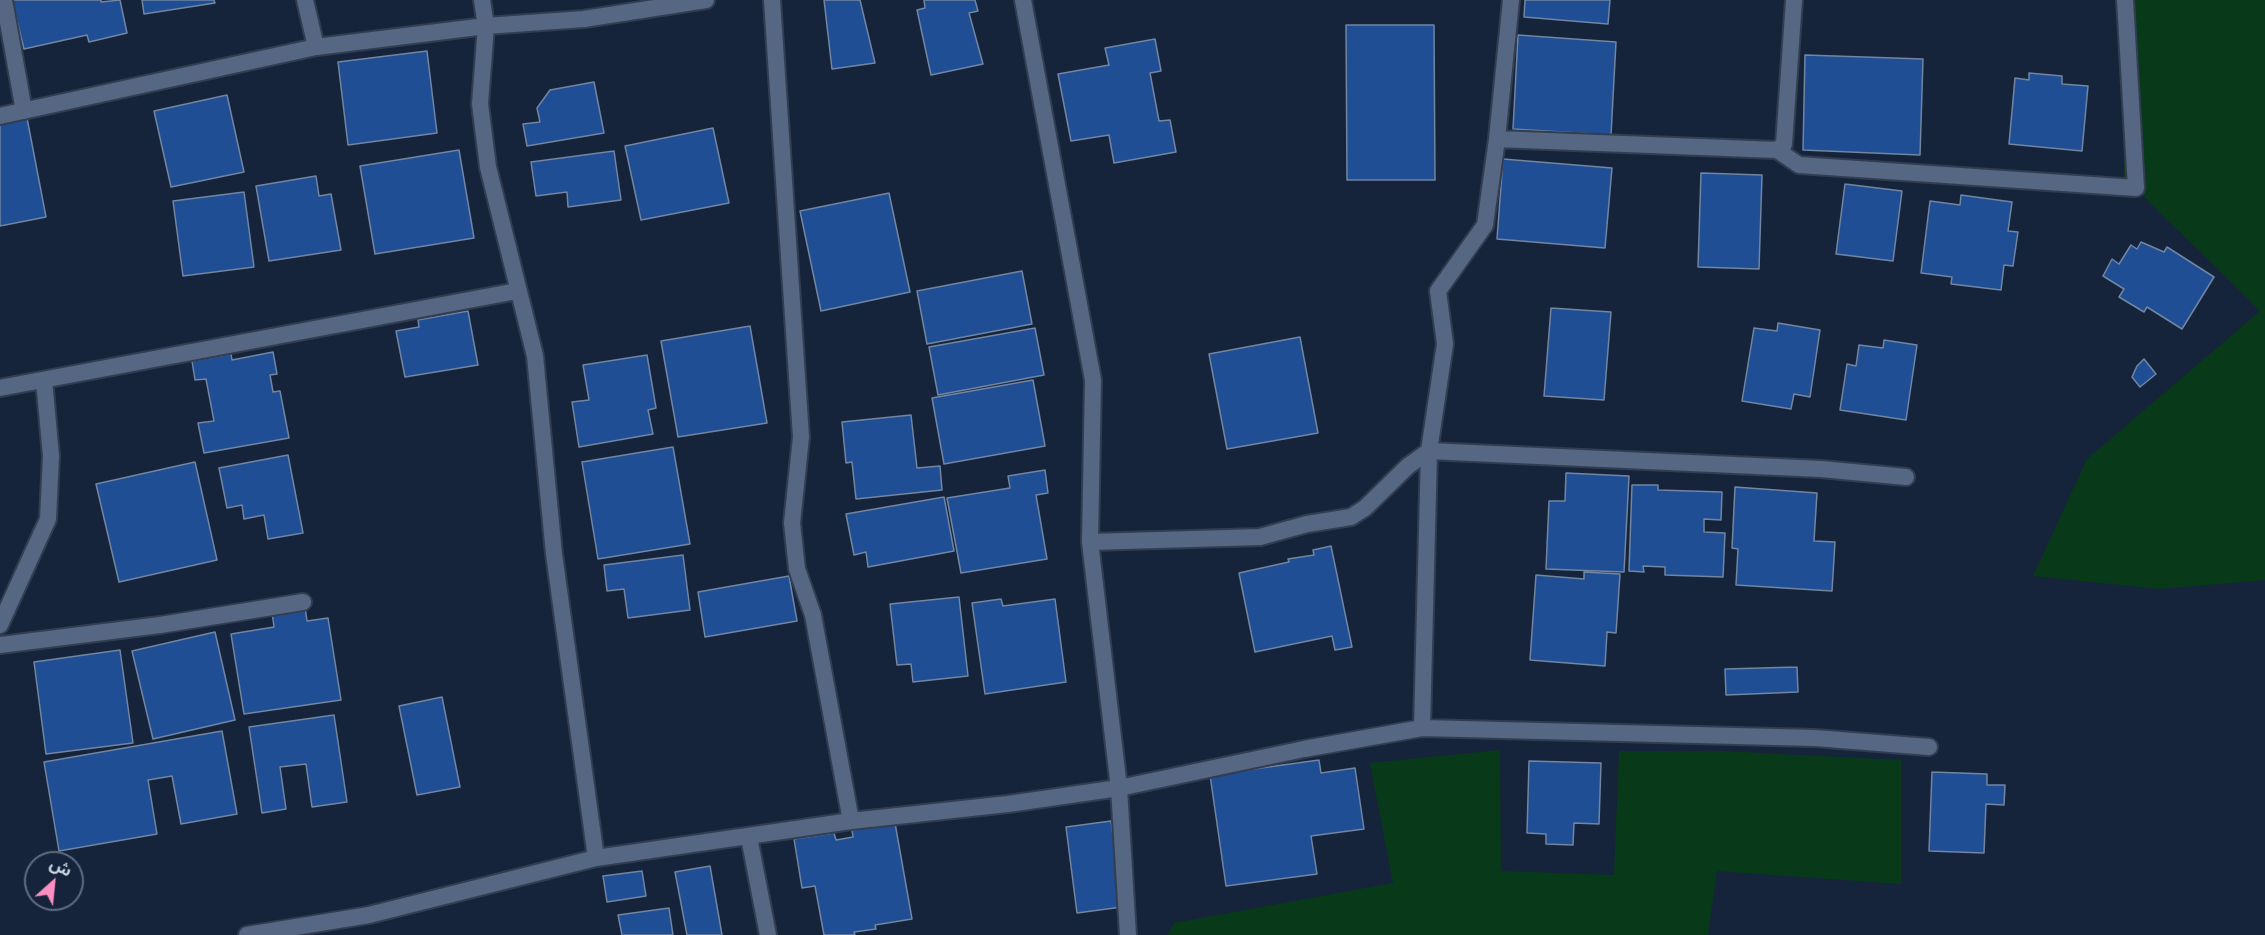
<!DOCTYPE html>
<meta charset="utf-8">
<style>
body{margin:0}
#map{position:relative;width:2265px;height:935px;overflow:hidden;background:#15243b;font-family:"Titillium Web","Noto Sans Arabic",sans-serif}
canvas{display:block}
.north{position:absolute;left:24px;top:851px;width:60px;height:60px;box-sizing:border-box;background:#15243b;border:2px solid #5f6c80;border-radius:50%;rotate:27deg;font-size:16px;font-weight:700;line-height:24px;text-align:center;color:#ced9e8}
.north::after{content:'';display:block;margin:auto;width:21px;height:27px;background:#fc8fc1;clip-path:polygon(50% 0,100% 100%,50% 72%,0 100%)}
</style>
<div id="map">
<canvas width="2265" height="935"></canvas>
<div class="north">ش</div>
</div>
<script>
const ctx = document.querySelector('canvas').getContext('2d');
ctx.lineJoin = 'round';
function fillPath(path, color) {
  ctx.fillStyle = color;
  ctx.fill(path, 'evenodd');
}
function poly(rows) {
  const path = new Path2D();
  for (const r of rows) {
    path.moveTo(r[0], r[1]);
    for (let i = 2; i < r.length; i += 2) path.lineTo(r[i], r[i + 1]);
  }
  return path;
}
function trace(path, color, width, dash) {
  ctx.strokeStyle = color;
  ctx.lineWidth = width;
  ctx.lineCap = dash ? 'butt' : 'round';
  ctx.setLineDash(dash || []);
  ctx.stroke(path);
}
const green = poly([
 [2122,0,2265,0,2265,580,2160,589,2033,576,2087,459,2260,311,2124,177],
 [1500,750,1501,871,1614,875,1619,751,1722,751,1901,760,1901,884,1717,871,1708,935,1167,935,1174,923,1393,883,1370,763]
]);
const building = poly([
 [12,0,101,0,101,2,120,0,127,33,89,42,87,35,24,49,12,0],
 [142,0,214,0,215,3,144,14,142,0],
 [824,0,860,0,875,63,832,69,824,0],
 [924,0,975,0,978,11,969,13,983,64,931,75,917,10,925,8,924,0],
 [1525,0,1610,0,1608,24,1524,17,1525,0],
 [1346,25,1434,25,1435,180,1347,180,1346,25],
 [1518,35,1616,42,1611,135,1513,129,1518,35],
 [1155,39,1161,71,1150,73,1159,121,1170,120,1176,152,1114,163,1109,135,1071,141,1058,74,1109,65,1105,48,1155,39],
 [427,51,437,133,348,145,338,62,427,51],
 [1805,55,1923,59,1920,155,1803,150,1805,55],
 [2029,73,2062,76,2062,84,2088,86,2082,151,2009,144,2015,78,2029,80,2029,73],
 [594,82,604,133,527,146,523,124,540,122,537,108,550,90,594,82],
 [227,95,244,172,171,187,154,111,227,95],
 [27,118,46,217,0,226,0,123,27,118],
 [713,128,729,203,641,220,625,146,713,128],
 [459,150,474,238,375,254,360,166,459,150],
 [614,151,621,200,568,207,567,192,536,196,531,162,614,151],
 [1503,159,1612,168,1605,248,1497,239,1503,159],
 [1701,173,1762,175,1759,269,1698,267,1701,173],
 [316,176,319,196,331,194,341,250,269,261,256,186,316,176],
 [1845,184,1902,191,1893,261,1836,254,1845,184],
 [244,192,254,267,183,276,173,201,244,192],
 [889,193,910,292,821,311,800,211,889,193],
 [1961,195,2012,202,2008,231,2018,232,2013,266,2004,265,2001,290,1951,284,1952,277,1921,273,1930,201,1960,205,1961,195],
 [2141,242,2164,252,2167,247,2214,277,2182,329,2147,307,2144,312,2119,297,2124,289,2103,276,2112,259,2119,264,2131,245,2137,249,2141,242],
 [1022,271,1032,324,927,344,917,291,1022,271],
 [1551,308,1611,312,1604,400,1544,396,1551,308],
 [468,311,478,365,405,377,396,331,419,327,418,320,468,311],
 [1778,323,1820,330,1810,397,1794,394,1791,409,1742,401,1754,328,1777,331,1778,323],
 [750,326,767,423,678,437,661,341,750,326],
 [1035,328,1044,375,938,395,929,347,1035,328],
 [1300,337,1318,433,1227,449,1209,354,1300,337],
 [1884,340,1917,345,1906,420,1840,410,1847,364,1856,366,1859,345,1883,348,1884,340],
 [273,352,277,374,270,375,273,392,280,391,289,438,204,453,198,423,214,421,206,379,195,380,192,361,231,354,232,360,273,352],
 [647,355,656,408,648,410,653,434,579,447,572,402,589,400,583,365,647,355],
 [2144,359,2156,374,2140,387,2132,377,2137,366,2144,359],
 [1033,380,1045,446,944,464,932,398,1033,380],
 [911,415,917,468,940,466,942,490,856,499,852,462,846,463,842,422,911,415],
 [673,447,690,544,598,559,582,462,673,447],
 [288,455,303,533,268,539,264,515,244,519,242,505,227,508,219,468,288,455],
 [195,462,217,560,119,582,96,484,195,462],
 [1045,470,1048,493,1036,495,1047,559,961,573,947,498,1010,488,1008,476,1045,470],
 [1566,473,1629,476,1624,572,1546,569,1549,501,1565,501,1566,473],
 [1632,485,1658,485,1658,490,1722,492,1721,520,1704,519,1704,532,1725,533,1723,577,1665,575,1665,567,1643,566,1644,572,1629,571,1632,485],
 [1735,487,1817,493,1814,541,1835,542,1832,591,1736,585,1738,549,1732,548,1735,487],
 [944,497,954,551,868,567,866,552,854,555,846,514,944,497],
 [1331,546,1352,647,1335,650,1332,636,1255,652,1239,573,1289,562,1288,559,1314,555,1313,550,1331,546],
 [683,555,690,610,628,618,624,589,607,591,604,565,683,555],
 [1584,572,1620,574,1616,633,1607,632,1605,666,1530,660,1536,575,1584,579,1584,572],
 [789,576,797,621,705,637,698,592,789,576],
 [959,597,968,676,913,682,911,664,897,665,890,604,959,597],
 [1001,599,1003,606,1055,599,1066,682,985,694,972,603,1001,599],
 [305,607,307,621,328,618,341,700,244,714,231,634,274,627,272,612,305,607],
 [215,632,235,720,153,739,132,651,215,632],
 [120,650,133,743,46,754,34,662,120,650],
 [1797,667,1798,692,1726,695,1725,669,1797,667],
 [442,697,460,787,417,795,399,706,442,697],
 [334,715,347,802,312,807,306,764,280,767,286,809,262,813,249,727,334,715],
 [222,731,237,814,181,824,172,776,148,780,157,834,59,851,44,762,222,731],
 [1319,760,1321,773,1355,768,1364,829,1311,836,1317,874,1226,886,1210,775,1319,760],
 [1529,761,1601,763,1599,824,1574,823,1573,845,1546,844,1546,834,1527,833,1529,761],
 [1932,772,1987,774,1987,785,2005,785,2004,805,1986,804,1984,853,1929,851,1932,772],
 [1111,821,1122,907,1077,913,1066,827,1111,821],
 [895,823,912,919,875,925,876,929,854,932,855,935,824,935,815,886,802,888,794,839,834,833,836,840,853,837,852,830,895,823],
 [710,866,722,935,687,935,675,872,710,866],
 [642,871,646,896,607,902,603,876,642,871],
 [669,908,673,935,622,935,618,915,669,908]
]);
const minor = poly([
 [4,0,24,111],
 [305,0,316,47],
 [482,0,486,26,480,104,488,167,535,356,554,554,596,858],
 [772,0,801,437,792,523,797,569,813,615,851,821],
 [1023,0,1093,380,1090,542,1119,788,1128,935],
 [0,116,316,47,486,26,584,19,706,0],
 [1497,139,1777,150,1784,144,1794,0],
 [1777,150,1799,165,2136,188,2125,0],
 [0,388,517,291],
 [1090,542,1260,537,1307,524,1351,517,1365,508,1408,466,1429,451,1821,469,1906,477],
 [0,625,48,519,51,456,44,380],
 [0,645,160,625,303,602],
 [1422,728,1429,451,1445,344,1438,291,1485,225,1497,139,1511,0],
 [749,837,768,935],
 [247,935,369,915,596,858,851,821,1008,804,1119,788,1304,749,1422,728,1815,738,1929,747]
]);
fillPath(green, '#083a1a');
fillPath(building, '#1f4e94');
trace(building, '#7285a1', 1.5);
trace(minor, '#333d51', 20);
trace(minor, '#556782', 16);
</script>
